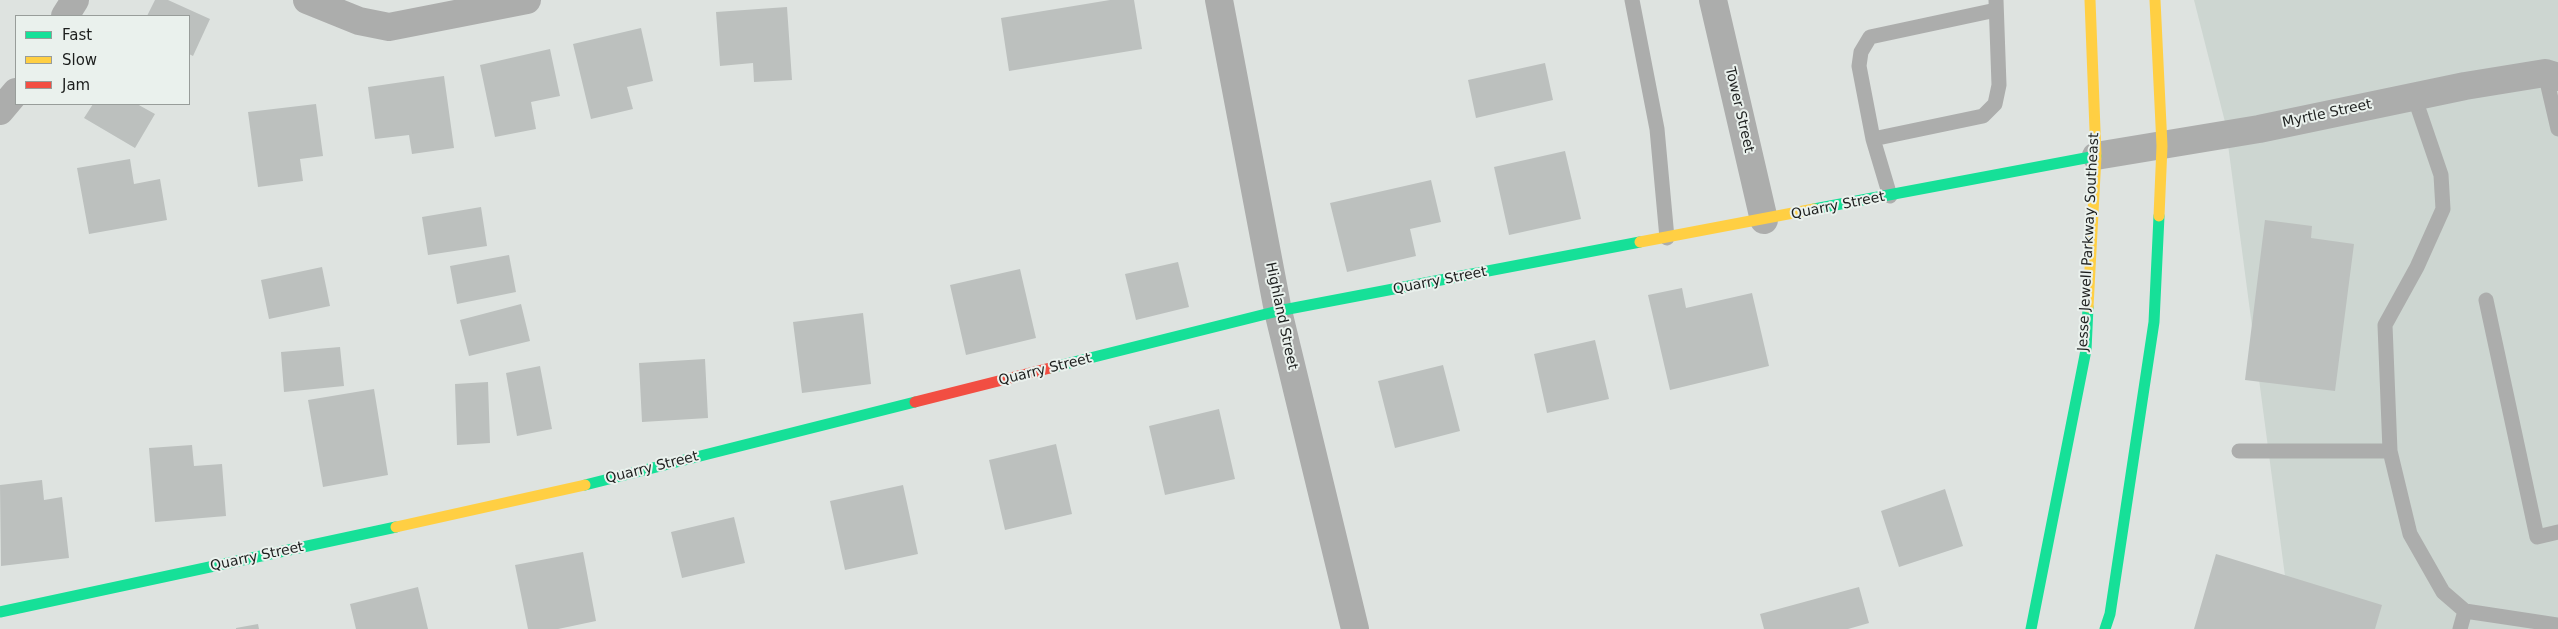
<!DOCTYPE html>
<style>
body{margin:0}
#map{position:relative;width:2558px;height:629px;overflow:hidden;background:#dee3e0;font-family:"DejaVu Sans",sans-serif}
canvas{display:block}
.legend{position:absolute;left:15px;top:15px;width:175px;height:90px;box-sizing:border-box;background:#eaf1ed;border:1px solid #989d9a;margin:0;padding:6px 9px;list-style:none;font-size:15px;color:#1d1f1e}
.legend li{display:flex;align-items:center;gap:10px;height:25px}
.legend b{width:25px;border:1px solid #989d9a}
</style>
<div id="map">
<canvas width="2558" height="629"></canvas>
<ul class="legend">
<li><b style="height:6px;background:#16e098"></b>Fast</li>
<li><b style="height:6px;background:#ffcf43"></b>Slow</li>
<li><b style="height:6px;background:#f24e42"></b>Jam</li>
</ul>
</div>
<script>
const ctx = document.querySelector('canvas').getContext('2d');
ctx.lineJoin = 'round';
function fillPath(path, color) {
  ctx.fillStyle = color;
  ctx.fill(path, 'evenodd');
}
function poly(rows) {
  const path = new Path2D();
  for (const r of rows) {
    path.moveTo(r[0], r[1]);
    for (let i = 2; i < r.length; i += 2) path.lineTo(r[i], r[i + 1]);
  }
  return path;
}
function trace(path, color, width, dash) {
  ctx.strokeStyle = color;
  ctx.lineWidth = width;
  ctx.lineCap = dash ? 'butt' : 'round';
  ctx.setLineDash(dash || []);
  ctx.stroke(path);
}
function drawText(font, color, halo, rows, align = 'center') {
  ctx.font = font + ' "DejaVu Sans",sans-serif';
  ctx.lineWidth = 4;
  ctx.setLineDash([]);
  ctx.textBaseline = 'middle';
  ctx.strokeStyle = halo;
  ctx.fillStyle = color;
  for (const [text, x, y, turn = 0] of rows) {
    ctx.save();
    ctx.translate(x, y);
    ctx.rotate((+turn || 0) * Math.PI / 180);
    ctx.textAlign = isNaN(turn) ? turn : align;
    if (halo) ctx.strokeText(text, 0, 0);
    ctx.fillText(text, 0, 0);
    ctx.restore();
  }
}
const built = poly([
 [2194,0,2558,0,2558,629,2292,629,2225,122]
]);
const building = poly([
 [155,0,168,0,210,19,193,56,189,54,189,16,147,16],
 [1110,0,1134,0,1142,49,1009,71,1001,18],
 [787,7,792,80,754,82,753,63,720,66,716,12],
 [641,28,653,81,627,87,633,109,591,119,573,44],
 [550,49,560,96,531,102,536,129,495,137,480,65],
 [1545,63,1553,100,1476,118,1468,80],
 [444,76,454,148,412,154,409,135,375,139,368,87],
 [93,104,137,104,155,114,135,148,84,118],
 [316,104,323,156,300,159,303,181,258,187,248,112],
 [1565,151,1581,219,1509,235,1494,167],
 [130,159,134,184,160,179,167,220,89,234,77,168],
 [1431,180,1441,222,1410,229,1416,256,1347,272,1330,203],
 [481,207,487,246,428,255,422,217],
 [2265,220,2312,226,2311,238,2354,244,2335,391,2245,380],
 [509,255,516,292,457,304,450,266],
 [1178,262,1189,307,1136,320,1125,274],
 [322,267,330,306,269,319,261,280],
 [1020,269,1036,338,966,355,950,285],
 [1682,288,1686,308,1752,293,1769,366,1670,390,1648,295],
 [521,304,530,341,469,356,460,320],
 [863,313,871,384,802,393,793,322],
 [1595,340,1609,399,1547,413,1534,354],
 [340,347,344,386,284,392,281,352],
 [705,359,708,418,642,422,639,363],
 [1443,365,1460,431,1395,448,1378,381],
 [540,366,552,429,517,436,506,373],
 [488,382,490,443,457,445,455,384],
 [374,389,388,475,323,487,308,400],
 [1219,409,1235,479,1165,495,1149,426],
 [1056,444,1072,514,1005,530,989,460],
 [192,445,194,466,222,464,226,516,155,522,149,448],
 [42,480,44,500,62,497,69,558,1,566,0,485],
 [903,485,918,554,845,570,830,501],
 [1945,489,1963,546,1899,567,1881,511],
 [734,517,745,563,682,578,671,532],
 [583,552,596,621,558,629,528,629,515,565],
 [2216,554,2382,605,2375,629,2194,629],
 [418,587,428,629,356,629,350,604],
 [1859,587,1869,623,1848,629,1764,629,1760,614],
 [258,624,259,629,236,629,236,628]
]);
const lane = poly([
 [1632,0,1657,129,1667,238],
 [2545,73,2558,129],
 [2414,96,2441,175,2443,209,2417,267,2385,325,2390,451,2410,534,2443,592,2465,611,2558,625],
 [1873,139,1983,116,1995,104,1999,85,1996,0],
 [1890,196,1873,139,1859,66,1861,52,1870,37,1996,10],
 [2486,300,2537,537,2558,532],
 [2239,451,2390,451],
 [2460,629,2465,611]
]);
const street = poly([
 [307,0,359,21,389,27,527,0],
 [1219,0,1278,311,1355,629],
 [1713,0,1764,220],
 [65,16,75,0],
 [0,111,16,92],
 [2096,156,2259,129,2465,86,2545,73,2558,77]
]);
const fast = poly([
 [1814,209,2096,156],
 [1050,368,1278,311,1640,242],
 [585,485,915,402],
 [0,612,396,527],
 [2031,629,2086,350,2088,307],
 [2105,629,2110,614,2154,322,2159,216]
]);
const slow = poly([
 [2155,0,2162,146,2159,216],
 [1640,242,1814,209],
 [2088,307,2096,156,2090,0],
 [396,527,585,485]
]);
const jam = poly([
 [915,402,1050,368]
]);
const streetNames = [
 ["Tower Street",1739,110,77],
 ["Myrtle Street",2327,114,-12],
 ["Quarry Street",1838,206,-11],
 ["Jesse Jewell Parkway Southeast",2089,242,-87],
 ["Quarry Street",1440,281,-11],
 ["Highland Street",1281,316,78],
 ["Quarry Street",1045,370,-14],
 ["Quarry Street",652,468,-14],
 ["Quarry Street",257,557,-12]
];
fillPath(built, '#cdd6d1');
fillPath(building, '#bcc0be');
trace(lane, '#acadac', 15);
trace(street, '#acadac', 28);
trace(fast, '#16e098', 11);
trace(slow, '#ffcf43', 11);
trace(jam, '#f24e42', 11);
drawText('14px', '#1d1f1e', '#eaf1ed', streetNames);
</script>
